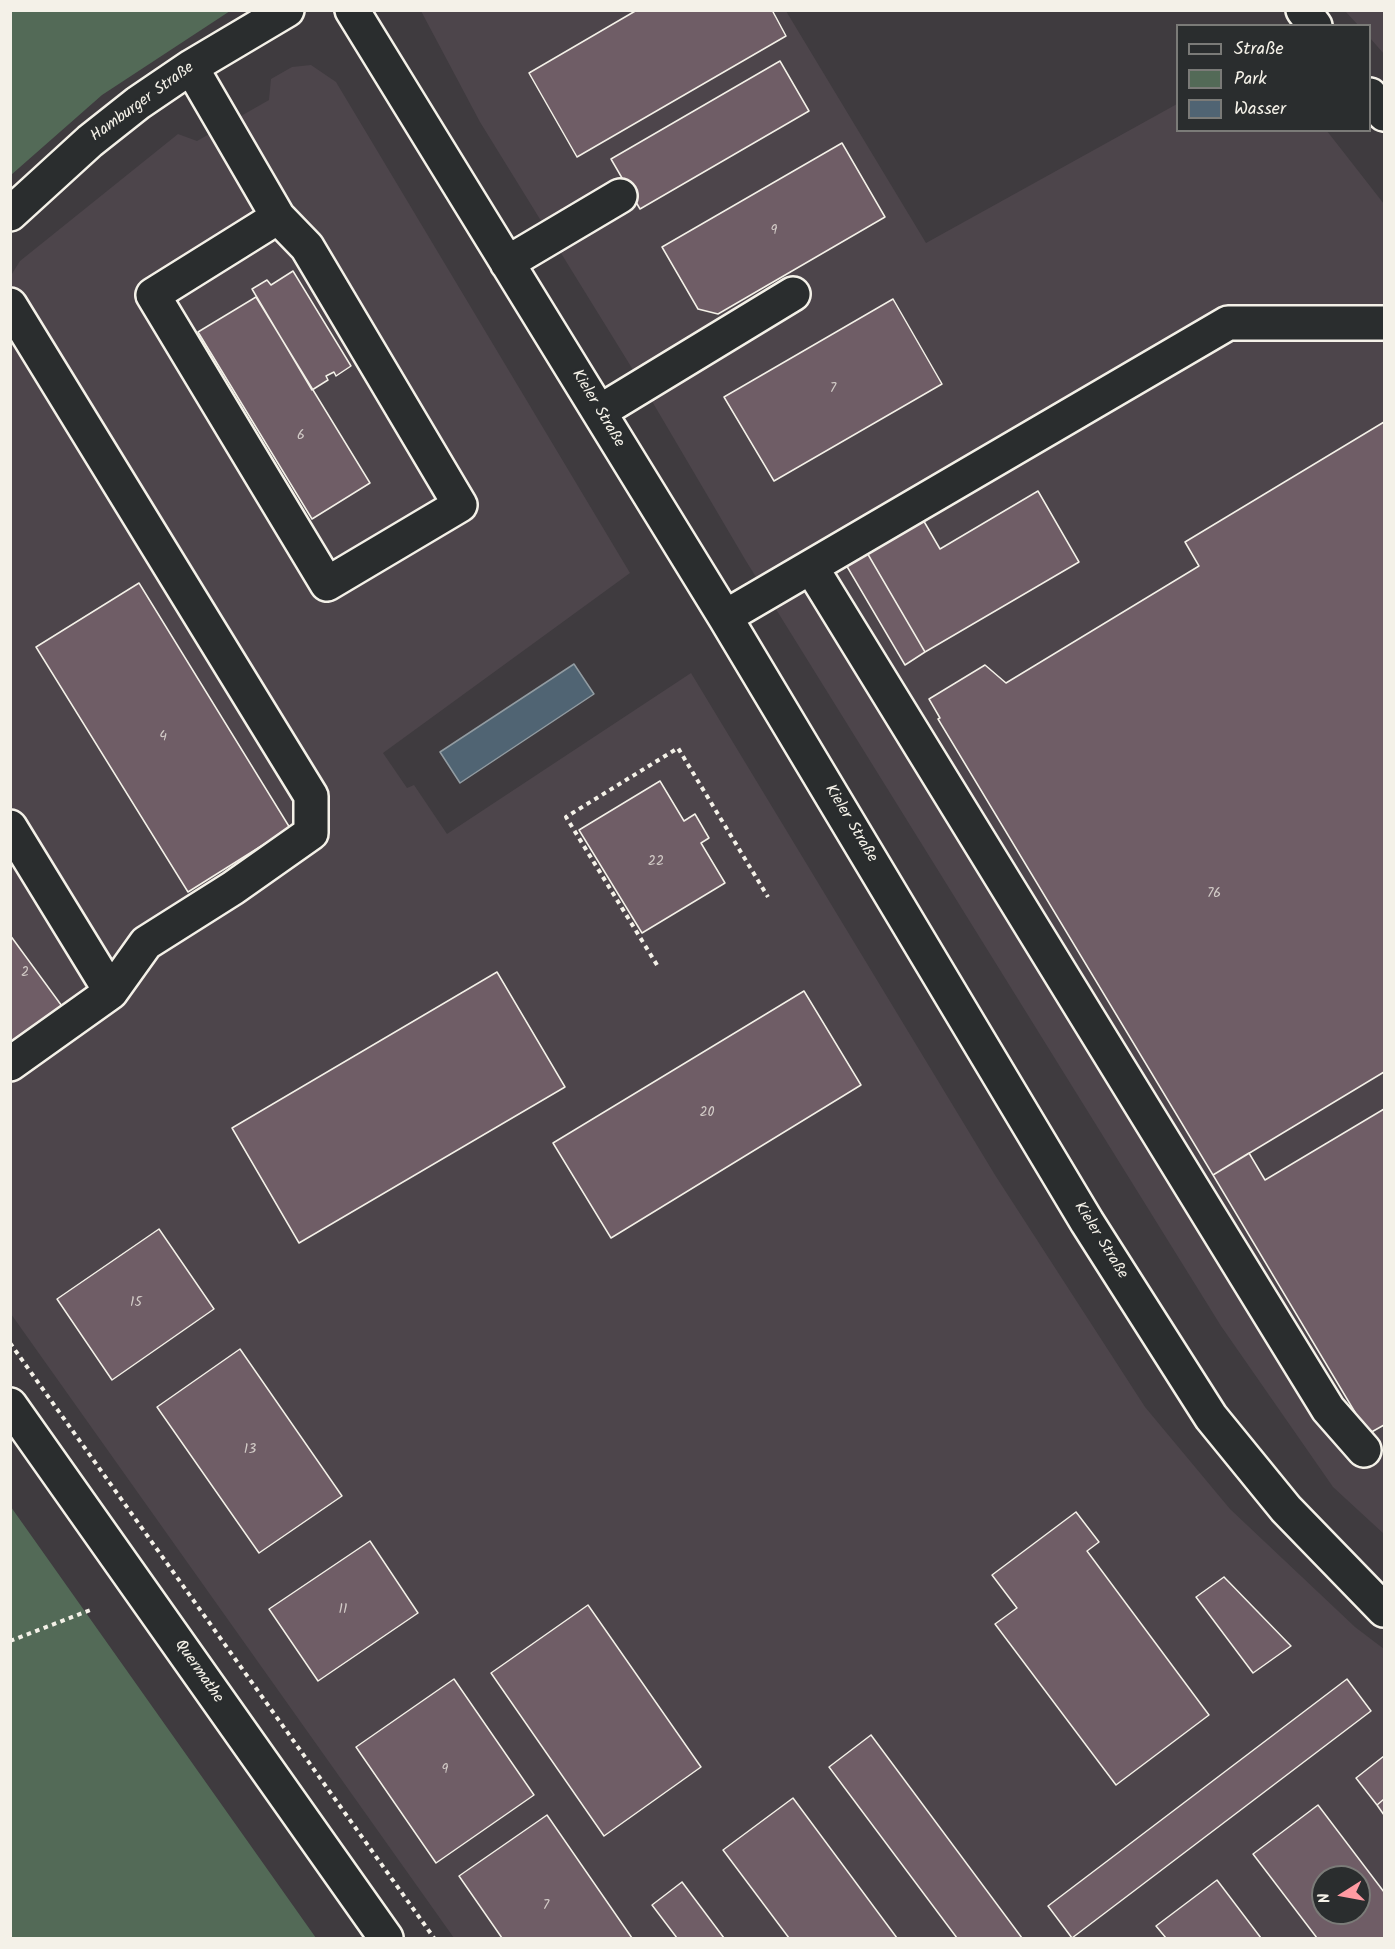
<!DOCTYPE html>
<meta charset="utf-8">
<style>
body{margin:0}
#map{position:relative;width:1395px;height:1949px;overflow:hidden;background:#3f3b3f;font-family:Kalam,sans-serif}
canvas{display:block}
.frame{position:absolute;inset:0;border:12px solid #f4f1e8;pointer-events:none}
.legend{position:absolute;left:1176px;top:24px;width:195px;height:108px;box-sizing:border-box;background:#2a2d2e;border:2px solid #7b7b78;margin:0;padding:8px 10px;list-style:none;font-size:18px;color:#f4f1e8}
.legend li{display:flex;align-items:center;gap:12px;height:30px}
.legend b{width:30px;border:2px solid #7b7b78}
.north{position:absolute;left:1311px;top:1865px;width:60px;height:60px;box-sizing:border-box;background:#2a2d2e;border:2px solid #7b7b78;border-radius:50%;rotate:259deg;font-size:16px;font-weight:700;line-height:24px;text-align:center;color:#f4f1e8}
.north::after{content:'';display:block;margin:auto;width:21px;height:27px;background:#ff9aa2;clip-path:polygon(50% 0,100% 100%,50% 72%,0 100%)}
</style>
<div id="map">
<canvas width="1395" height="1949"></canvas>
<div class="frame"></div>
<ul class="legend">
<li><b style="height:8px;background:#2a2d2e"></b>Straße</li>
<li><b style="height:16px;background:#536a57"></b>Park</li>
<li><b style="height:16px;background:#506473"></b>Wasser</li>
</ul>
<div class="north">N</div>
</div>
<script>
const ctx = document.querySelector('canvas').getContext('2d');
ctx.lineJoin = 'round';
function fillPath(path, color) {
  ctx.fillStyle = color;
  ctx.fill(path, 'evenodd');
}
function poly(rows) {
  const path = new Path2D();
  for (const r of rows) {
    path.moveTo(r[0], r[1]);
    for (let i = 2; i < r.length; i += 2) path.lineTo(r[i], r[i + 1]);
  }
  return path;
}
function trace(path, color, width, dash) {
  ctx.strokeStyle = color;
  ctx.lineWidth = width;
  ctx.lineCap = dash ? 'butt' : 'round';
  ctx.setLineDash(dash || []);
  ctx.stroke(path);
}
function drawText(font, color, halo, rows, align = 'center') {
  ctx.font = font + ' Kalam,sans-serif';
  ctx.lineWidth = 4.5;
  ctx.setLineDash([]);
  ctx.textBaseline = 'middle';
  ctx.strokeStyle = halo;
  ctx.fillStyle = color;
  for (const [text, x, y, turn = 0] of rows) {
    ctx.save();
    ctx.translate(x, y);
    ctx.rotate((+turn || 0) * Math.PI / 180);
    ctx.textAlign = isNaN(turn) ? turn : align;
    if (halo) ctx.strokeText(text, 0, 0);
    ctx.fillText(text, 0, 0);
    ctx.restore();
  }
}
const built = poly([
 [421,11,786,11,926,243,1177,104,1178,130,1327,131,1384,204,1384,1534,1333,1487,1221,1326,746,561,643,386,480,122],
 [1345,11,1384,11,1384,54,1370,38,1370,26,1358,25],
 [311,65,336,82,630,573,383,753,407,788,414,785,447,834,691,673,995,1175,1145,1407,1230,1509,1355,1627,1384,1649,1384,1938,454,1938,11,1314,10,277,20,261,178,134,197,141,269,100,271,79,292,67],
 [1323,1877,1359,1877,1359,1913,1323,1913]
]);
const green = poly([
 [11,10,230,10,230,11,102,95,11,175],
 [11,1507,316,1938,11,1938]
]);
const water = poly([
 [574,664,594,694,460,783,440,752,574,664]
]);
const building = poly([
 [637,10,772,10,786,36,577,157,529,73,637,10],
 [780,61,809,111,640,209,611,159,780,61],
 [842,143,885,217,718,314,698,309,662,247,842,143],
 [293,271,351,366,336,376,334,372,326,376,328,380,312,390,252,289,267,280,271,285,293,271],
 [256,297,370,483,312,519,198,332,256,297],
 [893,299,942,384,774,481,724,397,893,299],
 [1384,422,1384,1072,1213,1175,938,719,940,718,929,699,985,665,1006,683,1199,566,1185,542,1384,422],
 [1038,491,1079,562,925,652,866,551,922,518,940,549,1038,491],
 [866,551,925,652,905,665,845,563,866,551],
 [139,583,290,828,188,892,36,647,139,583],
 [660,781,684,821,695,814,709,838,701,843,725,883,642,933,579,830,660,781],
 [10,935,67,1013,10,1055,10,935],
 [497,972,565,1087,299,1243,232,1128,497,972],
 [804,991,861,1085,611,1238,553,1143,804,991],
 [1384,1109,1384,1425,1368,1434,1213,1175,1249,1153,1265,1180,1384,1109],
 [159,1229,214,1309,112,1380,57,1299,159,1229],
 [240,1349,342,1496,259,1553,157,1407,240,1349],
 [1076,1512,1099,1542,1087,1551,1209,1715,1116,1785,995,1624,1017,1608,992,1575,1076,1512],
 [370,1541,418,1613,318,1681,269,1609,370,1541],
 [1224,1577,1291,1646,1253,1673,1196,1597,1224,1577],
 [588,1605,701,1767,604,1836,491,1673,588,1605],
 [454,1679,534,1795,436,1863,356,1747,454,1679],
 [1347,1679,1371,1711,1072,1938,1048,1906,1347,1679],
 [871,1735,1022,1938,957,1938,829,1767,871,1735],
 [1384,1756,1384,1799,1377,1805,1356,1778,1384,1756],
 [793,1798,897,1938,789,1938,723,1850,793,1798],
 [1384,1799,1384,1815,1377,1805,1384,1799],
 [1318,1805,1384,1892,1384,1938,1317,1938,1253,1854,1318,1805],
 [1323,1877,1359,1877,1359,1913,1323,1913,1323,1877],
 [547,1815,632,1938,502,1938,459,1876,547,1815],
 [1217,1880,1261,1938,1166,1938,1156,1926,1217,1880],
 [682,1882,724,1938,677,1938,652,1905,682,1882]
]);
const path = poly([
 [657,965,566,817,678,748,768,897],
 [10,1343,434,1938],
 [10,1641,93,1609]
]);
const minor = poly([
 [352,10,725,617,1087,1222,1211,1417,1286,1509,1384,1610],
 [1303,10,1315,26],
 [191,67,278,217,307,247,460,505,327,584,153,295,278,217],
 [1370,95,1384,114],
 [10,214,90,141,138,103,191,67,287,10],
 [507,263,620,196],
 [10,305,311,796,311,833,233,888,146,943,111,992],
 [599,412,793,294],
 [811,567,1328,1409,1364,1450],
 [725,617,1228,323,1384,323],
 [10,827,111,992,10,1064]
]);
const major = poly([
 [10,1405,386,1938]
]);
const numberNames = [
 ["9",774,232],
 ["7",833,390],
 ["6",301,437],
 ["4",163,738],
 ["22",656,863],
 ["76",1214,895],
 ["2",25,974],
 ["20",707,1114],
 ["15",136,1304],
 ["13",250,1451],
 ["11",343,1611],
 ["9",445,1771],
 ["7",546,1907]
];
const streetNames = [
 ["Hamburger Straße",143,103,-36],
 ["Kieler Straße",597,409,59],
 ["Kieler Straße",850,824,59],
 ["Kieler Straße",1100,1241,58],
 ["Quermathe",198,1672,55]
];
fillPath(built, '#4d454b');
fillPath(green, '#536a57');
fillPath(water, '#506473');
trace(water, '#929ca2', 1.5);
fillPath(building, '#6f5d66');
trace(building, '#f4f1e8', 1.5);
trace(minor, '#f4f1e8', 38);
trace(major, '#f4f1e8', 38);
trace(path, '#f4f1e8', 4, [4.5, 4.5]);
trace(minor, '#2a2d2e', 33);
trace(major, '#2a2d2e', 33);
drawText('14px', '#d3ccc8', null, numberNames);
drawText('16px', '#f4f1e8', '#2a2d2e', streetNames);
</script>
